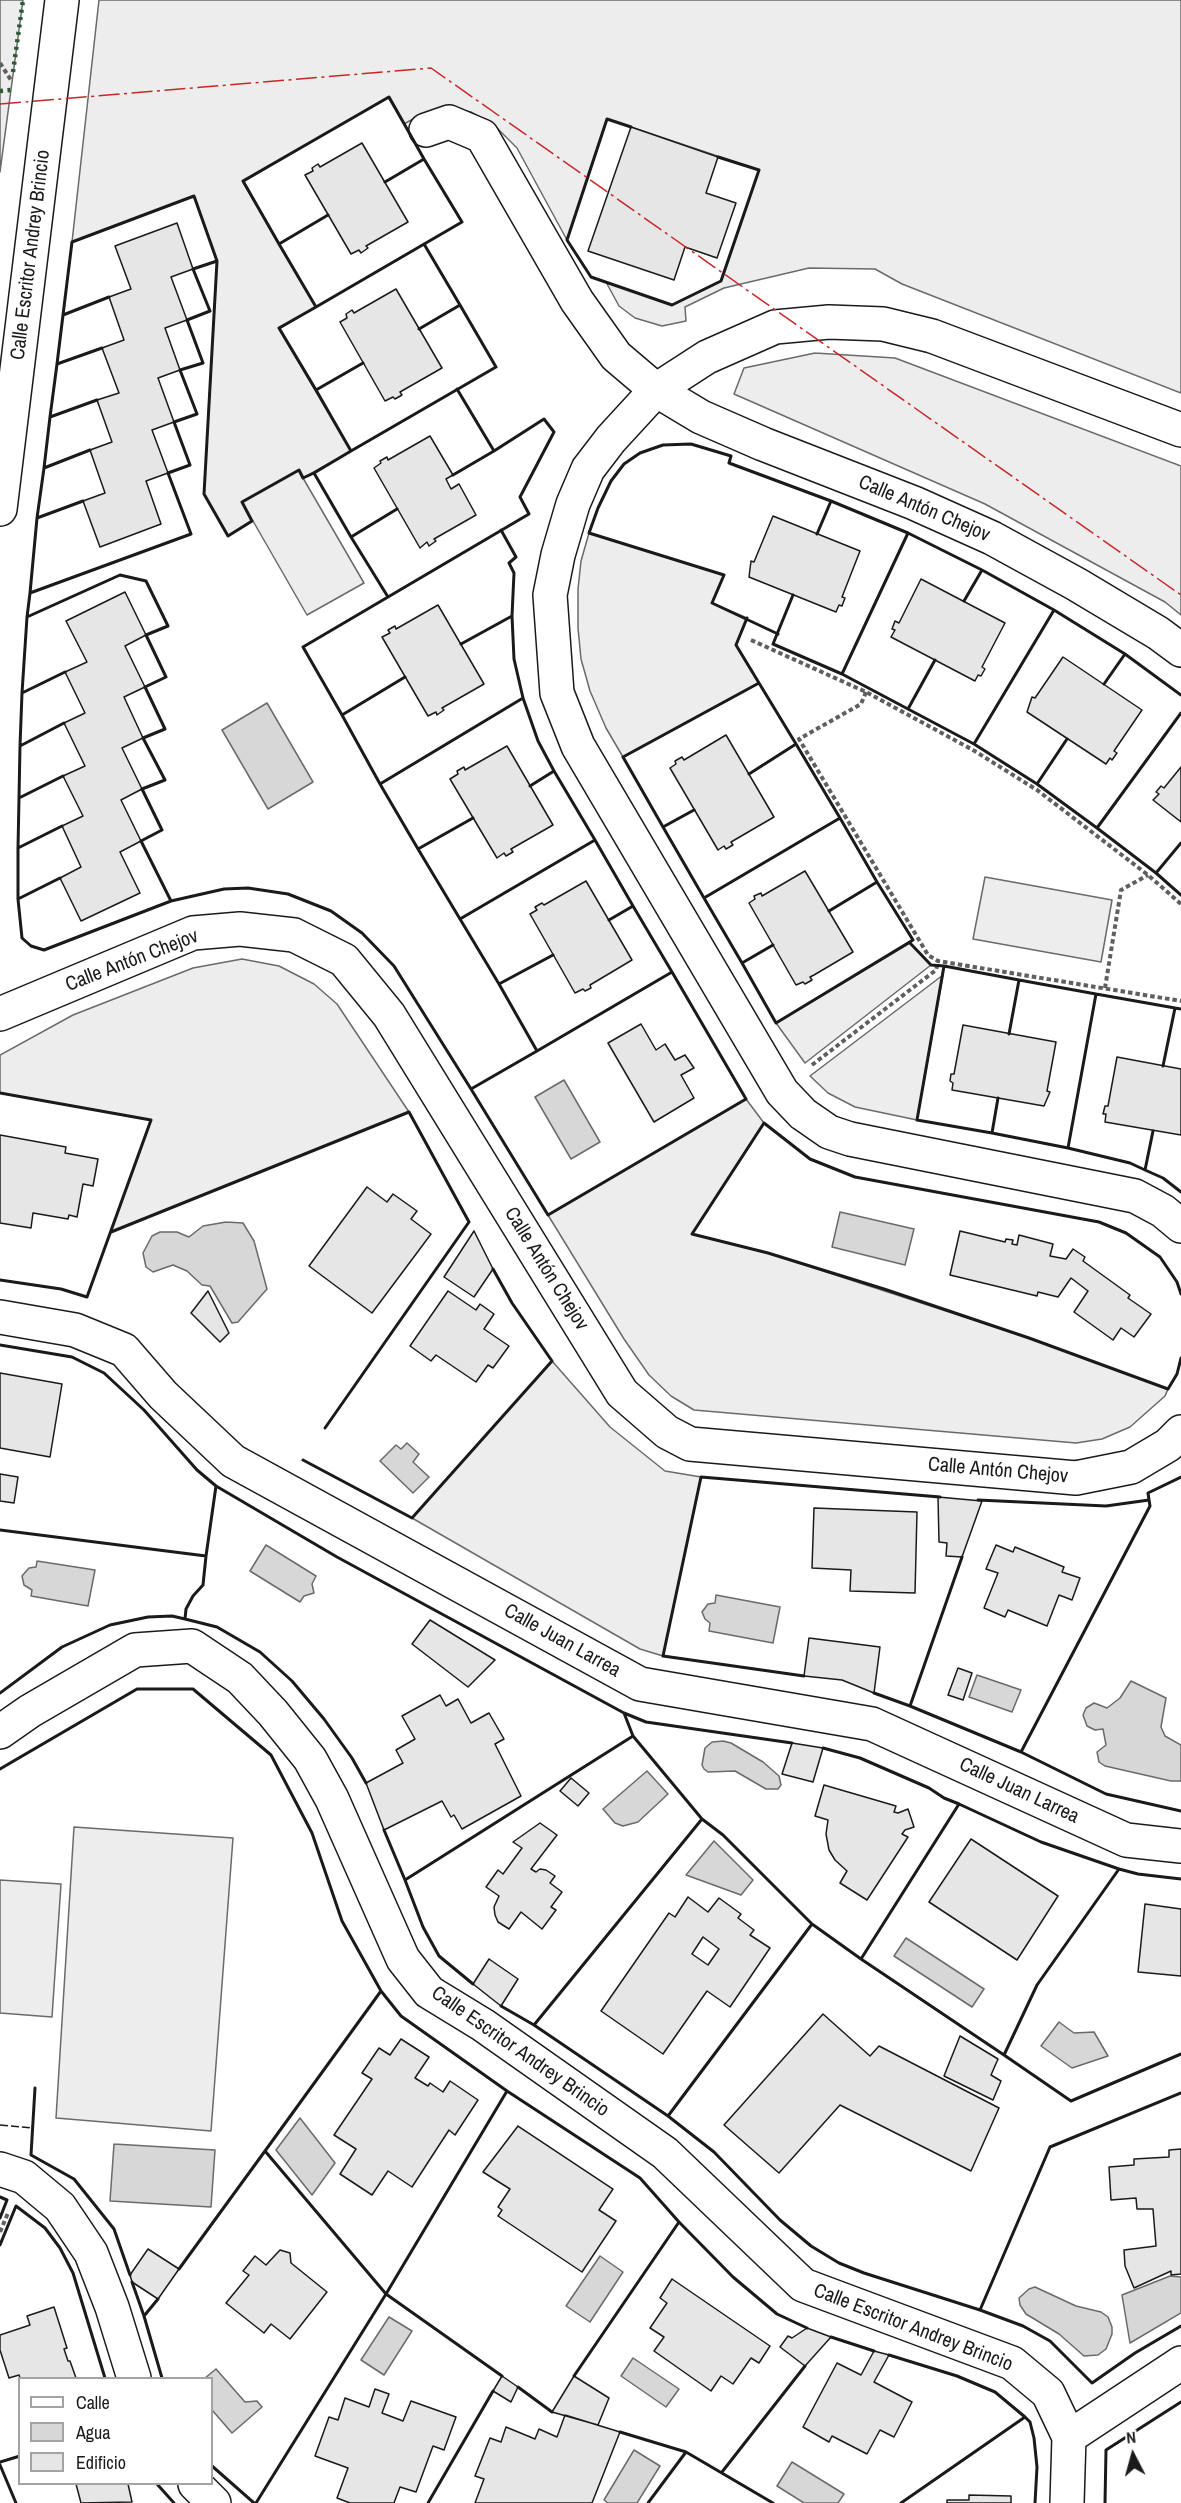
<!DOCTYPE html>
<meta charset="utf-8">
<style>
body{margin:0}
#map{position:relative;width:1181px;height:2503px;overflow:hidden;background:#fff;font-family:"Archivo Narrow",sans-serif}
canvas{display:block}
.legend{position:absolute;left:18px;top:2377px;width:195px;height:108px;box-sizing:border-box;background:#fff;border:2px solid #a3a3a3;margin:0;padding:8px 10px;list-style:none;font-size:18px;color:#1a1a1a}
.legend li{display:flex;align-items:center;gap:12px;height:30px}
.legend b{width:30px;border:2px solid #a3a3a3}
.north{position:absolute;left:1103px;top:2425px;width:60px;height:60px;-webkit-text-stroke:4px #fff;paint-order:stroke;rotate:354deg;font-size:16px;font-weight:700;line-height:24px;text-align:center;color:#1a1a1a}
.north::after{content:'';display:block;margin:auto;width:21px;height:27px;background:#1a1a1a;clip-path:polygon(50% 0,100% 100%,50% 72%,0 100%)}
</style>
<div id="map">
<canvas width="1181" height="2503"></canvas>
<ul class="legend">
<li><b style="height:8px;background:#fff"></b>Calle</li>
<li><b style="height:16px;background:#d7d7d7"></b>Agua</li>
<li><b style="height:16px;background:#e6e6e6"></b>Edificio</li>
</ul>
<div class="north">N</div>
</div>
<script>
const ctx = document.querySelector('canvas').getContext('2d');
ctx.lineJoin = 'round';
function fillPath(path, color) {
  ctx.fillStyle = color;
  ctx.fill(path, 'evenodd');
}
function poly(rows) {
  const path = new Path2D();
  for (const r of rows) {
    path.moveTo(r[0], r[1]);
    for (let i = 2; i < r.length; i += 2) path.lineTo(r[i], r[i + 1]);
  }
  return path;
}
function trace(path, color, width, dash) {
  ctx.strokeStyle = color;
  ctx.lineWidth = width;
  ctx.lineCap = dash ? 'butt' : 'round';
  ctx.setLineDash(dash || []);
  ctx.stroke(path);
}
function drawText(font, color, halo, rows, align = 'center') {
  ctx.font = font + ' "Archivo Narrow",sans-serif';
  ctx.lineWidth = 4.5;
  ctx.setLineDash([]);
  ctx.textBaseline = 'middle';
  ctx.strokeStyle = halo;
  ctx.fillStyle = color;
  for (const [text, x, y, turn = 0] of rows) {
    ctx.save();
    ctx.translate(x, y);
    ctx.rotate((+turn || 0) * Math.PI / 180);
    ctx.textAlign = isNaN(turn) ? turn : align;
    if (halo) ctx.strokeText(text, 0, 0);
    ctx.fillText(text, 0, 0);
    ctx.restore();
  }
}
const built = poly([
 [0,0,23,0,0,172,0,0],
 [99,0,1181,0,1181,393,902,284,875,269,809,268,724,288,685,307,686,321,662,326,635,318,619,306,606,282,672,305,721,281,759,170,607,119,567,240,517,148,497,128,471,112,451,108,424,113,404,124,388,97,243,182,316,307,279,329,351,451,303,478,364,583,307,615,253,521,228,536,204,494,217,261,194,196,72,242,99,0],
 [815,353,895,358,1181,466,1181,615,1165,602,985,504,734,394,744,368,815,353],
 [589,533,724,575,712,603,747,618,736,645,759,683,623,757,606,728,590,691,581,659,578,628,578,589,581,561,589,533],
 [985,877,1112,900,1101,962,973,939,985,877],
 [910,943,931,965,805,1063,776,1023,910,943],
 [242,959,279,966,314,984,337,1004,409,1112,111,1232,151,1120,0,1093,0,1055,73,1015,193,968,242,959],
 [943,975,917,1120,855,1107,828,1093,810,1076,943,975],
 [746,1099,764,1123,692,1234,768,1253,1029,1338,1168,1389,1165,1396,1130,1427,1102,1439,1076,1443,694,1410,671,1396,649,1375,624,1339,548,1215,746,1099],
 [552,1361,610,1427,665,1471,701,1477,663,1656,640,1649,412,1518,552,1361],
 [74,1827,233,1838,211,2131,56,2118,74,1827],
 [0,1880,61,1884,52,2017,0,2013,0,1880]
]);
const water = poly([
 [267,703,313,782,268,809,222,730,267,703],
 [564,1080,600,1142,571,1159,535,1097,564,1080],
 [840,1212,914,1229,905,1265,832,1247,840,1212],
 [226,1222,243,1223,254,1241,267,1289,238,1322,232,1323,210,1286,202,1285,187,1271,173,1265,153,1272,146,1267,143,1253,152,1236,160,1232,177,1232,189,1237,203,1226,226,1222],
 [407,1443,419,1454,413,1462,429,1477,413,1493,380,1461,396,1445,401,1449,407,1443],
 [266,1545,316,1576,312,1584,314,1593,304,1596,300,1602,250,1571,266,1545],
 [37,1561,95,1570,88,1606,31,1596,32,1590,24,1585,22,1576,29,1568,36,1567,37,1561],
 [716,1595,780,1607,773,1643,709,1631,710,1623,705,1619,702,1612,708,1604,715,1603,716,1595],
 [977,1675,1021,1690,1012,1712,969,1697,977,1675],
 [1131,1681,1166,1698,1161,1727,1165,1736,1181,1745,1181,1781,1171,1781,1105,1766,1099,1762,1097,1752,1106,1745,1103,1729,1095,1730,1087,1726,1083,1715,1086,1708,1094,1703,1107,1708,1120,1698,1131,1681],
 [723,1741,731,1743,763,1762,779,1776,781,1785,778,1789,766,1789,735,1771,708,1772,704,1769,702,1765,705,1748,712,1742,723,1741],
 [647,1771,668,1794,638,1822,623,1826,615,1823,603,1809,647,1771],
 [714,1841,753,1880,741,1895,686,1875,714,1841],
 [906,1938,984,1989,972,2007,894,1956,906,1938],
 [1059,2022,1074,2033,1094,2032,1108,2056,1072,2068,1041,2046,1059,2022],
 [300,2118,335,2163,312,2195,276,2150,300,2118],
 [114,2144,215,2150,211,2207,110,2201,114,2144],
 [600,2256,623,2272,590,2322,566,2306,600,2256],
 [1170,2276,1181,2277,1181,2313,1130,2343,1122,2295,1170,2276],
 [1035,2287,1076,2306,1101,2312,1108,2317,1112,2327,1112,2334,1106,2349,1098,2355,1084,2356,1059,2334,1026,2314,1020,2305,1019,2298,1029,2289,1035,2287],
 [389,2317,412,2331,384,2375,361,2360,389,2317],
 [633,2358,679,2389,666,2407,621,2376,633,2358],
 [216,2369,245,2402,257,2401,262,2407,232,2433,212,2410,212,2378,205,2378,216,2369],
 [634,2450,660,2466,637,2503,608,2503,604,2500,634,2450],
 [792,2462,844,2494,838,2503,804,2503,777,2486,792,2462]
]);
const building = poly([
 [631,127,718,157,706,193,736,203,717,258,685,247,674,280,588,251,631,127],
 [362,143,408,222,366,246,368,248,361,253,359,250,351,254,305,175,313,171,312,168,318,164,320,167,362,143],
 [177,223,193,269,171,277,187,320,165,328,180,370,158,378,174,422,152,430,168,473,146,481,161,524,100,547,83,501,105,493,90,450,112,442,97,400,119,393,102,348,124,340,109,297,131,289,115,246,177,223],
 [396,289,442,368,400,392,402,395,395,399,393,397,385,401,340,322,347,318,346,314,352,310,354,313,396,289],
 [430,436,453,475,446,479,451,489,459,484,476,515,434,539,436,541,429,546,427,542,420,548,374,468,381,463,380,461,387,457,388,460,430,436],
 [773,516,860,551,842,597,845,598,842,606,839,605,836,612,749,577,751,561,754,562,773,516],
 [921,579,1005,623,982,667,985,669,981,676,978,675,975,681,891,637,895,630,892,629,895,621,899,623,921,579],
 [125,592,146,635,125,646,145,687,124,697,143,738,122,748,142,789,121,800,141,841,120,852,140,893,81,921,60,878,81,867,62,826,83,816,63,776,85,766,64,723,85,713,65,672,87,662,66,621,125,592],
 [438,605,484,684,442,708,444,710,437,715,436,712,428,716,382,637,390,633,388,630,395,626,396,629,438,605],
 [1063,657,1142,710,1114,751,1117,753,1112,760,1110,758,1106,764,1027,712,1032,697,1035,698,1063,657],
 [726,735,774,817,731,842,733,845,726,849,724,846,718,850,670,768,676,764,675,761,682,757,684,760,726,735],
 [507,746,553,825,511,849,513,852,506,856,504,853,497,858,450,779,458,774,457,771,464,767,465,770,507,746],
 [1181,767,1181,822,1153,800,1159,794,1156,792,1161,786,1164,788,1181,767],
 [805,871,853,952,814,975,810,977,812,980,805,984,803,982,796,985,749,903,755,899,754,896,761,893,762,896,805,871],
 [586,881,632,960,590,985,591,988,585,991,583,989,575,993,530,914,537,910,535,907,542,903,544,905,586,881],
 [641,1024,656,1050,665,1044,675,1060,685,1055,694,1068,681,1075,694,1098,654,1122,608,1043,641,1024],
 [963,1025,1056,1042,1047,1091,1050,1092,1044,1106,952,1090,953,1083,950,1081,951,1074,954,1074,963,1025],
 [1117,1057,1181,1069,1181,1135,1105,1122,1106,1114,1103,1114,1105,1106,1108,1106,1117,1057],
 [0,1135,66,1147,65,1153,98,1159,93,1186,83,1184,77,1217,69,1215,68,1219,33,1213,31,1228,0,1223,0,1135],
 [367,1187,387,1202,393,1194,417,1211,411,1219,431,1234,372,1313,309,1266,367,1187],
 [474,1231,493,1269,474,1297,444,1277,474,1231],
 [960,1231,1005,1242,1006,1239,1013,1240,1012,1244,1017,1245,1019,1235,1053,1244,1050,1256,1066,1259,1073,1249,1085,1257,1083,1261,1130,1295,1128,1298,1151,1314,1134,1337,1121,1328,1113,1340,1074,1312,1088,1291,1071,1278,1058,1297,1038,1292,1037,1296,950,1275,960,1231],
 [208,1291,229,1333,220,1342,191,1313,208,1291],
 [448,1291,476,1310,480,1304,494,1314,484,1329,509,1346,493,1368,488,1365,476,1382,436,1355,431,1361,410,1346,448,1291],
 [0,1373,62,1384,50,1457,0,1448,0,1373],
 [0,1474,18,1477,14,1503,0,1501,0,1474],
 [938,1497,982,1501,962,1557,946,1556,947,1543,939,1542,938,1497],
 [814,1508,917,1512,915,1593,850,1591,851,1570,812,1568,814,1508],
 [996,1545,1013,1552,1015,1547,1064,1567,1062,1572,1080,1578,1072,1600,1059,1595,1047,1626,1008,1610,1005,1617,984,1608,998,1573,986,1569,996,1545],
 [430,1620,495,1660,468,1687,412,1644,430,1620],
 [809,1638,880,1647,874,1693,842,1680,804,1676,809,1638],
 [958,1668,972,1673,963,1700,948,1695,958,1668],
 [440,1695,446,1706,458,1699,471,1723,489,1713,504,1739,495,1744,521,1796,462,1829,454,1815,451,1817,442,1801,384,1830,366,1783,403,1763,396,1750,415,1739,402,1716,440,1695],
 [792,1743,823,1748,813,1782,782,1774,792,1743],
 [571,1778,589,1793,578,1806,560,1791,571,1778],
 [824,1785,896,1806,894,1812,898,1813,908,1809,914,1827,905,1830,902,1834,908,1837,867,1900,840,1883,847,1871,835,1860,829,1850,826,1834,828,1820,815,1816,824,1785],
 [540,1823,557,1835,531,1869,536,1872,540,1869,546,1870,555,1876,550,1883,562,1892,551,1907,556,1910,542,1929,521,1912,509,1929,498,1922,495,1915,494,1907,499,1896,486,1887,498,1870,503,1874,522,1848,513,1842,540,1823],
 [971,1839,1058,1896,1017,1960,929,1902,971,1839],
 [688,1897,708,1912,719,1898,741,1914,738,1918,754,1930,750,1935,770,1948,730,2007,707,1991,663,2054,601,2011,669,1913,675,1917,688,1897],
 [703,1937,719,1949,708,1965,692,1954,703,1937],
 [1145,1904,1181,1909,1181,1976,1138,1972,1145,1904],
 [489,1959,518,1979,501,2006,473,1984,489,1959],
 [823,2014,870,2056,879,2046,999,2108,971,2171,840,2105,779,2173,724,2125,823,2014],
 [960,2036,998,2059,991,2075,1001,2081,993,2100,944,2076,960,2036],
 [401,2039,429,2057,415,2078,428,2086,430,2083,443,2092,450,2081,478,2100,455,2135,449,2130,412,2187,388,2171,372,2195,340,2174,356,2149,334,2135,372,2079,362,2073,379,2048,390,2055,401,2039],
 [518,2126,613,2189,599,2210,616,2221,582,2272,498,2216,502,2210,498,2207,510,2189,483,2172,518,2126],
 [1181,2149,1181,2274,1171,2275,1171,2271,1134,2288,1125,2266,1124,2250,1156,2246,1153,2209,1137,2209,1136,2198,1111,2200,1109,2167,1134,2165,1134,2159,1169,2157,1169,2150,1181,2149],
 [148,2249,179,2269,158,2299,132,2282,130,2275,148,2249],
 [280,2250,290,2253,291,2263,327,2292,290,2339,271,2324,264,2333,226,2303,249,2275,243,2271,255,2256,266,2265,280,2250],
 [672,2279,770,2346,759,2363,751,2358,733,2384,721,2376,711,2391,654,2351,664,2337,650,2328,667,2303,660,2298,672,2279],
 [54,2307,67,2348,64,2349,68,2361,70,2361,76,2378,20,2378,19,2375,9,2378,0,2350,0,2335,30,2325,27,2316,54,2307],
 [807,2328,831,2337,805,2366,780,2347,788,2336,792,2338,807,2328],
 [874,2351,889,2355,874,2382,912,2402,894,2437,880,2430,867,2454,832,2436,829,2442,803,2427,837,2363,861,2375,874,2351],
 [502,2376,518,2387,511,2402,493,2391,502,2376],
 [574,2376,609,2398,598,2425,552,2412,574,2376],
 [375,2389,389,2394,382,2413,403,2421,411,2401,456,2417,444,2450,433,2446,416,2492,400,2487,394,2503,350,2503,337,2498,348,2468,315,2456,329,2417,338,2420,345,2398,369,2407,375,2389],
 [565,2415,620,2432,592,2503,475,2503,484,2479,475,2476,490,2438,501,2442,506,2427,535,2439,539,2429,557,2437,565,2415],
 [76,2484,128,2484,132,2502,81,2503,76,2484],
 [969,2495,1011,2496,1011,2503,947,2503,947,2500,969,2500,969,2495]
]);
const path = poly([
 [0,63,11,80],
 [751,640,866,692,973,750,1037,790,1148,875,1181,904],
 [866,692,861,704,799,739,928,955,938,961,1181,1001],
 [1105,988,1121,890,1148,875],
 [812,1065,936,970,938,961],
 [0,2232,8,2213]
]);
const minor = poly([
 [426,130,449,122,482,136,577,301,616,356,656,390,701,417,763,444,914,503,992,538,1076,584,1158,633,1181,650],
 [1181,430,932,336,883,324,829,322,775,327,707,357,656,390,611,439,588,469,573,504,558,555,550,595,557,693,578,746,782,1092,803,1114,829,1132,850,1139,1135,1196,1163,1211,1181,1226],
 [0,509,62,0],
 [0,1014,193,933,240,929,294,935,344,960,389,1015,622,1393,667,1432,690,1444,1076,1478,1131,1467,1168,1445,1181,1432],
 [0,1317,75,1330,124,1350,163,1395,233,1461,640,1684,872,1724,1126,1840,1181,1846],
 [0,1732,30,1711,135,1650,192,1646,240,1678,273,1713,310,1759,332,1799,403,1959,429,1992,483,2025,665,2153,803,2285,1012,2363,1048,2393,1069,2437,1067,2503],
 [0,2169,24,2177,60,2207,91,2253,112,2307,134,2378],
 [1069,2437,1181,2363],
 [195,2484,214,2503]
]);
const hedge = poly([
 [13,72,23,0],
 [0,91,11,90]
]);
const fence = poly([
 [0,2125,33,2128]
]);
const wall = poly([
 [631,127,607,119,567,240,591,277,672,305,721,281,759,170,718,157],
 [328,215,279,244,243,181,389,97,424,159,385,182],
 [279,244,316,307,462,222,424,159],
 [424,244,460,305],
 [217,261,204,494,228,536,252,521,242,502,299,470,303,478,314,473],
 [316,307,279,328,316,390,363,363],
 [63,315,72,242,194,196,217,261,193,269,210,311,187,320,203,363,180,370,197,414,174,422,190,465,168,473,191,534,30,593,37,518,83,501],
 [57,364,63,315,109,297],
 [316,390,351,451,496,367,460,305,419,329],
 [50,417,57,364,102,348],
 [351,451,314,473,351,537,397,509],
 [44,468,50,417,97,400],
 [453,475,494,451,457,389],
 [831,501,908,533],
 [37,518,44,468,90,450],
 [351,537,388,597,529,514,520,497,554,432,544,419,494,451],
 [793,595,773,644,842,674],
 [964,601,982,570,1054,610],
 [27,617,30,593],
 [747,618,736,645,759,683],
 [778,634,712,603,724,575,589,533,598,508,611,481,624,464,640,453,663,445,691,444,731,456,729,463,831,501,817,534],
 [461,644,512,616,514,573,509,563,516,557,501,530],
 [935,660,908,709,974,744],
 [405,677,342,715,380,784,523,698,514,659,512,616],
 [1104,684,1125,654,1181,695],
 [22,693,20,746,64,723],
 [523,698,538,741,554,771,530,786],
 [908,709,842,674,908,533,982,570],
 [342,715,303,647,388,597],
 [1067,739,1037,784,1097,828],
 [20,746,19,798,63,776],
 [380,784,418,849,473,818],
 [1037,784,974,744,1054,610,1125,654],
 [694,810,663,827,623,757,759,683,796,744,749,774],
 [663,827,704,898,840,818,796,744],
 [595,840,633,906,609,920],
 [1181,843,1156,873,1181,895],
 [18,848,19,798],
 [418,849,460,919,595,840,554,771],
 [1156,873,1097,828,1181,713],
 [60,878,18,899,22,938,31,946,44,950,171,901,141,841,162,830,142,789,165,780,143,738,165,729,145,687,166,677,146,635,168,626,146,581,120,575,27,617,22,693,65,672],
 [704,898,742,963,773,945],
 [18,899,18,848,62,826],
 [171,901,224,889,248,888,288,894,331,911,362,933,394,966,471,1089],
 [829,911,877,882,840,818],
 [460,919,499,984,553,955],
 [910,943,931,965,944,966],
 [742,963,776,1023,913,940,877,882],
 [499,984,537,1051,672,972,633,906],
 [1096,994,1175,1008,1163,1066],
 [1175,1008,1181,1009],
 [537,1051,471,1089,548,1215,746,1099,672,972],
 [0,1093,151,1120,87,1297,61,1289,0,1280],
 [998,1098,992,1133,917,1120,944,966,1019,980,1009,1034],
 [992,1133,1068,1148,1096,994,1019,980],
 [1068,1148,1130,1163,1145,1170,1153,1131],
 [1145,1170,1163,1178,1181,1192],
 [111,1232,409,1112,469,1222,325,1428],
 [1181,1294,1177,1282,1160,1257,1126,1233,1099,1222,855,1177,810,1159,764,1123,692,1234,768,1253,884,1289,1029,1338,1168,1389,1177,1374,1181,1358],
 [0,1345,72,1357,104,1373,144,1410,197,1470,216,1486,206,1556],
 [303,1460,412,1518,552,1361,512,1303,493,1269],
 [216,1486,337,1557,624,1713,633,1736,405,1880,384,1830],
 [1149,1500,1148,1493,1181,1477],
 [0,1530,206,1556,203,1585,193,1596,186,1609,185,1619,172,1616,148,1617,110,1625,62,1647,0,1693],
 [185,1619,217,1627,260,1652,292,1681,324,1719,352,1758,366,1783],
 [804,1676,663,1656,701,1477,940,1497],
 [874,1693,910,1706,962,1557],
 [910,1706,1021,1752,1150,1506,1149,1500,1106,1506,978,1500],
 [624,1713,646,1722,792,1743],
 [1021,1752,1106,1794,1181,1811],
 [0,1769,137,1689,193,1689,271,1755,312,1833,342,1921,381,1991],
 [702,1819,723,1835,812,1924,861,1959,959,1804,944,1798,929,1788,860,1758,823,1748],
 [1119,1869,1138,1874,1181,1879],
 [405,1880,423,1927,439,1956,473,1984],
 [812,1924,668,2116,714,2152,780,2220,811,2246,839,2263,864,2273,980,2310],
 [861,1959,1004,2055,1037,1985,1119,1869,1041,1842,959,1804],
 [501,2006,534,2025,702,1819,633,1736],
 [534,2025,668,2116],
 [1004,2055,1071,2101,1181,2054],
 [35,2088,31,2155,74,2179,114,2229,130,2275],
 [1181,2093,1050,2147,980,2310,1023,2326,1050,2341,1092,2383,1135,2353,1181,2326],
 [265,2151,381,1991,401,2016,507,2091],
 [0,2197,7,2200,0,2218],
 [0,2245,16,2206,45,2228,60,2248,73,2273,105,2378],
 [179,2269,265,2151,386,2294,507,2091,640,2178,679,2222],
 [132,2282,144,2316],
 [158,2299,144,2316,162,2378],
 [831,2337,874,2351],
 [889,2355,957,2376,995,2392,1025,2417],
 [574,2376,679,2222,733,2277,777,2314,807,2328],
 [518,2387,552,2412],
 [620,2432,686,2452],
 [0,2462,20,2456],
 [0,2465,16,2503],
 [212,2466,254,2503],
 [722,2472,805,2366],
 [157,2484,174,2503],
 [256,2503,386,2294,502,2376],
 [428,2503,493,2391],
 [648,2503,686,2452,773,2503],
 [901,2503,1025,2417,1030,2422,1034,2438,1037,2467,1035,2503],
 [1105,2503,1106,2450,1181,2402]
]);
const power = poly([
 [0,104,431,68,1181,595]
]);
const streetNames = [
 ["Calle Escritor Andrey Brincio",31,255,-83],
 ["Calle Antón Chejov",924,509,23],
 ["Calle Antón Chejov",132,961,-21],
 ["Calle Antón Chejov",546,1269,58],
 ["Calle Antón Chejov",998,1471,5],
 ["Calle Juan Larrea",562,1641,29],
 ["Calle Juan Larrea",1019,1791,25],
 ["Calle Escritor Andrey Brincio",520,2052,35],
 ["Calle Escritor Andrey Brincio",913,2328,21]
];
fillPath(built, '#ededed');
trace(built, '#6a6a6a', 1.5);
fillPath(water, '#d7d7d7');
trace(water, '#6a6a6a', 1.5);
fillPath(building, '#e6e6e6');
trace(building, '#1a1a1a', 1.5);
trace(minor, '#1a1a1a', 36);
trace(path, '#5f5f5f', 4, [4.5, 3]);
trace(minor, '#fff', 33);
trace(hedge, '#2b5a34', 4.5, [3, 4.5]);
trace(fence, '#1a1a1a', 1.5, [8, 3]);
trace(wall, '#1a1a1a', 3);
trace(power, '#c62828', 1.5, [21, 4.5, 3, 4.5]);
drawText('20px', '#1a1a1a', '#fff', streetNames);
</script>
